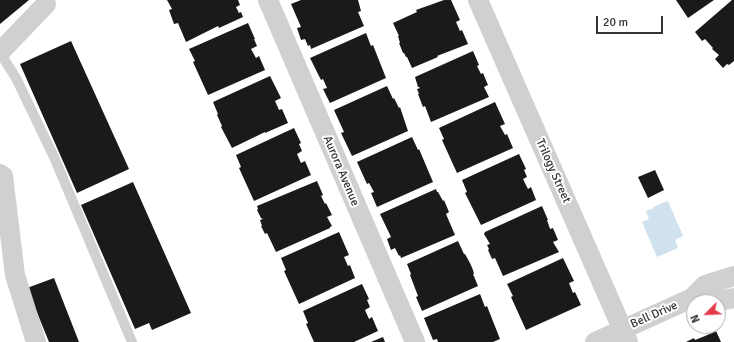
<!DOCTYPE html>
<style>
body{margin:0}
#map{position:relative;width:734px;height:342px;overflow:hidden;background:#fff;font-family:Signika,sans-serif}
canvas{display:block}
.north{position:absolute;left:686px;top:294px;width:40px;height:40px;box-sizing:border-box;background:#fff;border:1px solid #adadad;border-radius:50%;rotate:246deg;font-size:11px;font-weight:700;line-height:16px;text-align:center;color:#333}
.north::after{content:'';display:block;margin:auto;width:14px;height:18px;background:#e63946;clip-path:polygon(50% 0,100% 100%,50% 72%,0 100%)}
.scale{position:absolute;left:596px;top:16px;width:67px;height:18px;box-sizing:border-box;border:2px solid #333;border-top:0;padding-left:5px;font-size:12px;line-height:14px;white-space:nowrap;color:#333;-webkit-text-stroke:3px #fff;paint-order:stroke}
</style>
<div id="map">
<canvas width="734" height="342"></canvas>
<div class="north">N</div>
<div class="scale">20 m</div>
</div>
<script>
const ctx = document.querySelector('canvas').getContext('2d');
ctx.lineJoin = 'round';
function fillPath(path, color) {
  ctx.fillStyle = color;
  ctx.fill(path, 'evenodd');
}
function poly(rows) {
  const path = new Path2D();
  for (const r of rows) {
    path.moveTo(r[0], r[1]);
    for (let i = 2; i < r.length; i += 2) path.lineTo(r[i], r[i + 1]);
  }
  return path;
}
function trace(path, color, width, dash) {
  ctx.strokeStyle = color;
  ctx.lineWidth = width;
  ctx.lineCap = dash ? 'butt' : 'round';
  ctx.setLineDash(dash || []);
  ctx.stroke(path);
}
function drawText(font, color, halo, rows, align = 'center') {
  ctx.font = font + ' Signika,sans-serif';
  ctx.lineWidth = 4;
  ctx.setLineDash([]);
  ctx.textBaseline = 'middle';
  ctx.strokeStyle = halo;
  ctx.fillStyle = color;
  for (const [text, x, y, turn = 0] of rows) {
    ctx.save();
    ctx.translate(x, y);
    ctx.rotate((+turn || 0) * Math.PI / 180);
    ctx.textAlign = isNaN(turn) ? turn : align;
    if (halo) ctx.strokeText(text, 0, 0);
    ctx.fillText(text, 0, 0);
    ctx.restore();
  }
}
const water = poly([
 [668,201,683,236,675,240,678,248,657,257,642,222,649,219,646,211,654,208,653,207]
]);
const building = poly([
 [0,0,29,0,0,24],
 [167,0,238,0,240,5,236,7,239,13,241,12,243,17,219,28,218,26,186,42,178,23,174,24,169,10,172,9],
 [301,0,358,0,361,11,358,12,364,26,311,49,310,45,308,46,305,39,301,40,297,28,301,27,291,4],
 [444,0,451,0,460,20,456,22,460,31,462,30,468,44,437,56,438,57,412,68,407,57,406,57,404,53,403,53,399,43,400,43,398,36,399,36,393,23,417,12,416,10],
 [676,0,714,0,688,18],
 [732,0,734,0,734,61,729,65,727,64,723,68,715,59,719,55,712,49,713,48,705,39,702,41,695,32],
 [248,23,255,39,254,39,257,46,251,49,256,58,259,56,265,70,208,95,193,62,195,61,189,49],
 [366,33,371,46,373,45,386,78,330,103,323,89,327,88,323,79,321,80,310,58],
 [71,41,129,169,77,193,20,64],
 [473,51,479,65,477,66,481,74,483,73,488,85,484,87,489,97,431,122,425,106,423,107,418,94,419,94,417,89,420,88,419,87,418,87,415,77],
 [270,76,281,98,275,101,279,110,282,109,288,123,265,133,265,132,232,148,221,127,222,126,217,115,218,114,213,102],
 [387,86,393,99,394,98,399,108,400,107,408,131,352,156,341,133,344,132,334,110],
 [495,102,505,124,500,126,505,135,507,134,513,148,457,173,442,140,444,139,439,128],
 [294,128,301,143,299,144,302,151,297,154,301,163,305,161,311,175,254,201,239,168,241,167,236,155],
 [412,137,418,150,419,149,433,182,377,207,371,193,374,192,369,183,367,184,357,162],
 [519,154,526,169,524,170,527,177,523,179,528,189,531,187,536,200,481,225,465,193,467,192,462,180],
 [655,170,664,190,648,198,638,177],
 [317,181,323,195,321,196,325,204,326,203,332,215,327,217,332,226,330,227,330,228,276,252,267,233,265,234,261,226,262,226,260,220,263,219,261,218,257,210,258,209,257,206],
 [133,182,191,313,152,330,149,323,135,329,81,205],
 [436,189,437,192,438,192,443,201,444,200,449,212,446,214,455,235,401,258,400,255,399,256,395,248,391,250,387,239,391,237,380,214],
 [542,206,548,220,547,220,550,229,553,228,558,240,553,242,559,252,503,276,495,258,492,259,488,250,489,249,487,245,490,244,484,234,485,232],
 [339,232,349,255,344,257,348,266,350,265,355,278,299,304,284,271,286,270,281,258],
 [458,241,464,254,465,254,470,263,473,270,474,274,473,274,478,286,422,311,416,297,418,296,410,275,411,274,407,264],
 [563,258,574,281,569,283,573,293,575,292,581,305,526,330,511,297,513,296,507,284],
 [54,278,79,342,49,342,27,288],
 [362,284,369,299,367,300,370,307,365,310,369,319,372,317,378,331,354,342,314,342,306,324,308,323,303,311],
 [480,294,485,307,487,306,500,339,493,342,438,342,437,339,433,340,424,318],
 [716,331,721,342,686,342,694,338,695,340,705,336],
 [383,337,385,342,371,342]
]);
const lane = poly([
 [0,53,16,78,54,157,132,342]
]);
const street = poly([
 [268,0,415,342],
 [478,0,628,342],
 [0,52,46,4],
 [0,174,3,176,15,275,36,342],
 [715,302,734,298],
 [595,342,692,298,705,285,734,276]
]);
const streetNames = [
 ["Aurora Avenue",341,171,67],
 ["Trilogy Street",553,171,66],
 ["Bell Drive",654,315,-24]
];
fillPath(water, '#cfe2ee');
fillPath(building, '#1a1a1a');
trace(lane, '#d0d0d0', 10);
trace(street, '#d0d0d0', 20);
drawText('12px', '#333', '#fff', streetNames);
</script>
